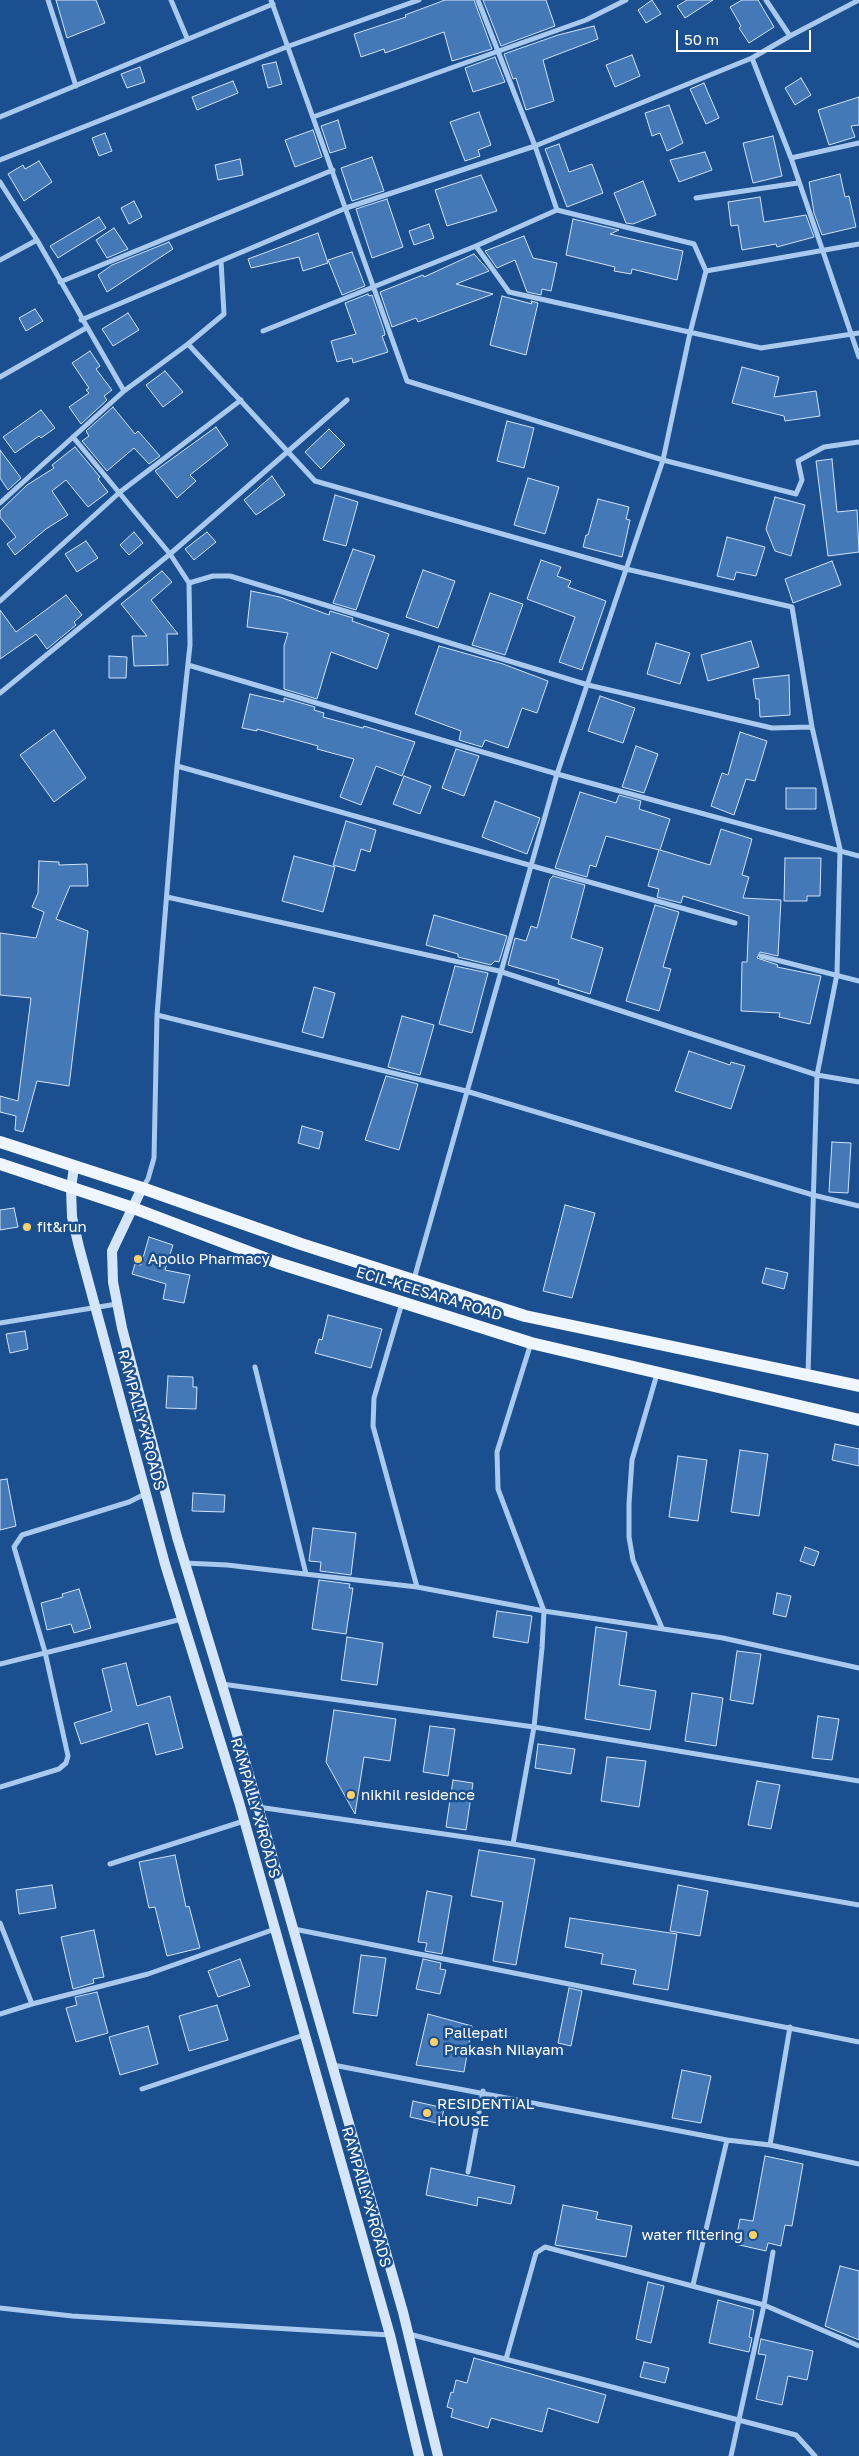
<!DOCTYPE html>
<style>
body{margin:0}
#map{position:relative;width:859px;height:2456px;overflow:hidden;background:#1b4f8f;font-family:"Golos Text",sans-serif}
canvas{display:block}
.scale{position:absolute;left:676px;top:30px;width:135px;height:22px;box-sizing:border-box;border:2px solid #fff;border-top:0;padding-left:6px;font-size:15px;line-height:18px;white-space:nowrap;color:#fff;-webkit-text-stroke:4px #1b4f8f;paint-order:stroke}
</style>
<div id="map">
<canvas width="859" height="2456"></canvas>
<div class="scale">50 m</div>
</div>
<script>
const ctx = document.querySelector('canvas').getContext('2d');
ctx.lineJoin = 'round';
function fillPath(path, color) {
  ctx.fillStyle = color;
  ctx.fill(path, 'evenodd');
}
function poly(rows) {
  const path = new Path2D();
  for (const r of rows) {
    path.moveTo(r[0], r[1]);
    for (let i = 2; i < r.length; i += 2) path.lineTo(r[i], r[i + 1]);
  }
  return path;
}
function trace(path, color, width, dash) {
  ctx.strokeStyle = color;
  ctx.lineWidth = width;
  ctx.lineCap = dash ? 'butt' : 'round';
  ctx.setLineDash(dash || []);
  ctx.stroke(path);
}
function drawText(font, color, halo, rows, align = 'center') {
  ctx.font = font + ' "Golos Text",sans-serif';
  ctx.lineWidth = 5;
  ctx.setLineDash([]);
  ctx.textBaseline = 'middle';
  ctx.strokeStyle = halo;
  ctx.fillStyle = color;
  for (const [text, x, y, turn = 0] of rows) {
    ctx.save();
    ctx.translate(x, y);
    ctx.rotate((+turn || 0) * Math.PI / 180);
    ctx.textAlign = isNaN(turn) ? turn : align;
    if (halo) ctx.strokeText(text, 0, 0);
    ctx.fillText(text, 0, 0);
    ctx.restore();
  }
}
const building = poly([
 [56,0,96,0,105,23,67,38,56,0],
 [445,0,474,0,492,49,452,61,444,32,385,53,384,49,361,57,354,34,406,17,405,15,445,0],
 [483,0,546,0,555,26,501,46,483,0],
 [652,0,661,14,646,23,638,10,652,0],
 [687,0,713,0,685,18,677,6,687,0],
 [742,0,758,0,774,27,749,43,739,28,741,26,730,7,742,0],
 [594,26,598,39,543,60,554,101,526,110,516,78,513,79,504,54,558,35,594,26],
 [632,55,640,76,615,87,606,65,632,55],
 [495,57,505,82,473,92,465,68,495,57],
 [276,62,282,84,268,88,262,65,276,62],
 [140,67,145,82,127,88,121,74,140,67],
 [801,78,811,95,795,105,785,88,801,78],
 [233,81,238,93,197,110,192,97,233,81],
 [704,83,719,118,706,124,690,89,704,83],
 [859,97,859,125,851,126,855,137,829,145,818,110,859,97],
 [669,105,683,143,667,151,660,133,652,136,645,113,669,105],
 [479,112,491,145,478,150,480,156,465,161,450,122,479,112],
 [338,120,346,148,330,153,321,126,338,120],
 [313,130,322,157,295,167,285,140,313,130],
 [105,133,112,151,99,156,92,138,105,133],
 [773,136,782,176,753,183,743,143,773,136],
 [559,144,569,172,592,164,603,193,567,207,545,149,559,144],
 [705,152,712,170,679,182,670,160,705,152],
 [372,157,384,191,352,201,341,168,372,157],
 [240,159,243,175,218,180,215,165,240,159],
 [39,161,52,182,24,201,8,174,23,165,25,169,39,161],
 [840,174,845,197,849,196,856,227,822,235,814,213,809,182,840,174],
 [481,175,497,211,447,226,435,190,481,175],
 [643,181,656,215,633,224,626,223,614,193,643,181],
 [760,197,764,222,806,215,814,237,777,247,776,244,742,250,738,225,731,226,728,202,760,197],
 [387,199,403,247,372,258,356,209,387,199],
 [134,201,142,217,129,224,121,208,134,201],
 [99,217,106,228,58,258,50,246,99,217],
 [573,219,619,230,610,234,683,251,677,280,632,269,631,274,614,271,615,267,566,255,573,219],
 [429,224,434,238,414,245,409,231,429,224],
 [114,228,128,249,107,258,96,240,114,228],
 [318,233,328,263,303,271,299,257,251,268,248,259,318,233],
 [524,236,533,258,557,263,551,291,542,289,541,295,527,292,515,260,497,268,485,251,524,236],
 [169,242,173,249,107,292,98,275,112,265,169,242],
 [352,252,365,286,342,295,328,260,352,252],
 [474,254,489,271,456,284,493,294,418,322,416,318,392,327,380,292,423,275,424,277,474,254],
 [368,294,369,296,372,295,384,330,385,335,382,336,388,352,353,363,352,358,337,362,331,341,356,334,345,303,368,294],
 [502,296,532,304,531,301,538,303,526,355,490,345,502,296],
 [35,309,43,321,26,331,19,318,35,309],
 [128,313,139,330,113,346,102,329,128,313],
 [90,351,100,366,96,369,112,390,104,396,107,400,81,424,69,407,89,393,86,390,89,388,72,363,90,351],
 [742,367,779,377,774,397,816,391,820,416,785,421,784,416,732,403,742,367],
 [165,371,183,392,163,407,146,385,165,371],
 [113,407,135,434,138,431,160,456,149,464,134,448,107,471,82,441,89,436,86,431,113,407],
 [41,410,55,428,41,438,39,436,15,453,3,437,41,410],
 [507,421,534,428,524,468,497,461,507,421],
 [216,427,228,445,190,475,196,481,177,498,155,471,216,427],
 [329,429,345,445,321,469,305,452,329,429],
 [75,447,100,477,98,479,108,492,88,507,66,480,52,491,68,515,46,529,15,555,7,544,16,537,0,517,0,511,27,485,54,468,52,465,75,447],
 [0,450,21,478,8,490,0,478,0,450],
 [832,459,837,512,857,510,859,552,828,556,816,461,832,459],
 [272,476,285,495,256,515,244,500,272,476],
 [528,478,559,487,545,534,514,525,528,478],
 [335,495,358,502,346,546,323,540,335,495],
 [775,497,805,505,791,556,775,551,766,529,775,497],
 [598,499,629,507,626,519,630,520,622,557,583,547,586,535,588,535,598,499],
 [134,532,143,543,129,555,120,545,134,532],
 [207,532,216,542,194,560,185,549,207,532],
 [727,537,765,547,756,576,736,572,734,580,717,576,727,537],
 [86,541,98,558,77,572,65,554,86,541],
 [353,549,375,556,356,610,333,603,353,549],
 [541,560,561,567,557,576,571,581,568,587,606,601,582,670,559,662,575,617,527,599,541,560],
 [832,561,841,585,793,603,785,579,832,561],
 [423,570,455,581,438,628,406,617,423,570],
 [162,571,172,582,151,600,178,634,167,634,168,665,134,666,132,636,147,636,121,604,162,571],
 [251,591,280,597,329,615,330,611,353,618,352,621,389,634,377,669,331,652,317,699,284,689,284,646,288,633,247,627,251,591],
 [490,593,523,604,505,655,472,645,490,593],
 [66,595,82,615,74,622,76,625,47,649,36,634,0,659,0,610,16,632,66,595],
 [751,641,759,667,708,681,701,655,751,641],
 [656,643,690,653,680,684,647,674,656,643],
 [439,646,503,664,548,681,537,713,522,708,508,748,485,740,482,747,459,740,461,731,415,714,439,646],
 [109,656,127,657,126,678,109,678,109,656],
 [789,675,790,715,760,717,759,699,756,699,753,679,789,675],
 [250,694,284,702,284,698,315,707,314,710,324,713,323,717,363,728,364,726,415,742,402,776,376,766,361,805,340,797,354,759,317,749,318,746,257,729,257,731,242,728,250,694],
 [600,696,635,708,623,743,588,731,600,696],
 [54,730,86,778,54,802,20,755,54,730],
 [740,732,767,741,755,781,746,779,734,815,711,806,722,773,728,775,740,732],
 [636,746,658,754,644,793,622,787,636,746],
 [456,749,479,756,464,796,442,788,456,749],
 [404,776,431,786,420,814,393,804,404,776],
 [786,788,816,788,816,809,786,809,786,788],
 [580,792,616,803,619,795,641,801,639,809,670,819,660,850,710,865,721,829,752,839,742,875,749,877,743,898,781,900,778,956,760,952,757,958,778,965,777,967,821,976,810,1024,779,1017,780,1013,741,1011,742,962,747,962,749,916,683,896,681,903,657,897,659,889,648,886,659,850,606,836,596,867,590,865,587,877,555,868,580,792],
 [495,801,540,818,527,854,482,837,495,801],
 [346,821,376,830,370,852,361,849,355,871,333,865,346,821],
 [294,856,335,867,323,912,282,901,294,856],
 [785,858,821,858,820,896,807,896,807,901,784,901,785,858],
 [39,861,59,862,59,865,87,864,88,886,70,886,56,919,88,931,69,1086,37,1081,23,1132,15,1130,16,1116,0,1112,0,1096,18,1101,31,998,0,995,0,933,36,938,44,912,32,907,38,893,39,861],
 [553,876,585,885,571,938,603,948,590,994,558,984,559,980,508,965,515,938,526,941,531,926,537,928,550,879,553,876],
 [655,905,679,912,663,967,671,969,659,1011,626,1001,655,905],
 [434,915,507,936,499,962,495,961,491,965,458,957,458,954,426,945,434,915],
 [455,966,488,973,472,1033,439,1024,455,966],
 [314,987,335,993,323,1038,302,1032,314,987],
 [402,1016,434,1025,420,1075,388,1067,402,1016],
 [689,1051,730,1065,731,1062,745,1066,731,1109,675,1091,689,1051],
 [386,1076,418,1084,399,1150,365,1140,386,1076],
 [302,1126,323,1132,319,1149,298,1143,302,1126],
 [832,1142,851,1143,848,1193,829,1192,832,1142],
 [565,1205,595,1213,572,1298,543,1291,565,1205],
 [14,1208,18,1227,0,1230,0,1210,14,1208],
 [149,1237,173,1245,165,1270,190,1275,184,1303,163,1299,166,1284,132,1274,135,1264,141,1265,149,1237],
 [766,1268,788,1273,784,1289,762,1283,766,1268],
 [328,1315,382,1329,371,1368,315,1353,319,1339,322,1340,328,1315],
 [25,1331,28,1349,10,1353,6,1334,25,1331],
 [168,1376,193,1377,193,1387,197,1387,196,1409,166,1408,168,1376],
 [835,1444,859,1449,859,1466,832,1460,835,1444],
 [740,1450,768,1454,759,1516,731,1512,740,1450],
 [678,1456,707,1460,698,1521,669,1517,678,1456],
 [7,1479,16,1526,0,1530,0,1480,7,1479],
 [193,1493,225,1495,224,1512,192,1511,193,1493],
 [313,1528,356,1533,351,1575,320,1571,321,1562,309,1561,313,1528],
 [805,1547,819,1552,814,1566,800,1561,805,1547],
 [319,1580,350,1584,349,1588,353,1588,346,1634,312,1629,319,1580],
 [79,1589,91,1628,74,1633,71,1624,47,1630,41,1603,63,1597,62,1594,79,1589],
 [777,1593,791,1596,786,1617,773,1614,777,1593],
 [497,1611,532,1616,528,1643,493,1637,497,1611],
 [596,1627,627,1632,619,1685,656,1691,650,1730,585,1719,596,1627],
 [347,1637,383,1643,377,1685,341,1680,347,1637],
 [737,1651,761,1654,753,1704,730,1700,737,1651],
 [126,1663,137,1706,170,1696,183,1748,156,1755,148,1723,81,1744,74,1723,112,1711,102,1669,126,1663],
 [692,1693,723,1698,716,1746,685,1741,692,1693],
 [334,1710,396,1719,390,1761,364,1757,355,1814,326,1762,334,1710],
 [818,1716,839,1719,832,1760,812,1758,818,1716],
 [430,1726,455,1729,448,1776,423,1772,430,1726],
 [538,1744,575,1749,571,1774,535,1768,538,1744],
 [607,1757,646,1761,639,1807,601,1801,607,1757],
 [453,1780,473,1783,466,1830,446,1827,453,1780],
 [757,1781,780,1785,771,1829,748,1825,757,1781],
 [479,1850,535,1859,516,1965,493,1961,503,1902,471,1896,479,1850],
 [175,1855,186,1907,189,1906,200,1948,167,1956,155,1907,149,1908,139,1862,175,1855],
 [52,1885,56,1908,19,1914,16,1890,52,1885],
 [678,1885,708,1891,700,1936,670,1931,678,1885],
 [427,1891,452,1896,442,1954,425,1951,427,1943,418,1942,427,1891],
 [570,1918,677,1934,668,1990,633,1984,636,1970,601,1964,603,1954,565,1947,570,1918],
 [94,1930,104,1977,93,1979,94,1983,73,1989,61,1937,94,1930],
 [361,1955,386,1958,377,2016,353,2013,361,1955],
 [240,1959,250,1986,218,1997,208,1971,240,1959],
 [423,1959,441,1963,440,1969,446,1970,440,1994,416,1989,423,1959],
 [569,1988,582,1991,571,2046,558,2043,569,1988],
 [97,1992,108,2033,76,2042,66,2008,77,2005,75,1997,97,1992],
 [217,2005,228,2040,189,2051,179,2016,217,2005],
 [428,2014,472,2026,464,2072,416,2065,428,2014],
 [148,2026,158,2064,120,2075,109,2037,148,2026],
 [682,2070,711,2076,701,2123,672,2118,682,2070],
 [413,2101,444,2108,441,2124,410,2117,413,2101],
 [765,2156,803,2164,792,2226,785,2225,781,2246,768,2243,766,2251,735,2244,740,2219,753,2221,765,2156],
 [431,2168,515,2186,511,2204,478,2197,477,2206,426,2195,431,2168],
 [563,2205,598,2212,596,2219,632,2226,626,2257,555,2245,563,2205],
 [840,2266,859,2271,859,2340,825,2326,840,2266],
 [648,2282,664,2286,651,2343,636,2339,648,2282],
 [718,2300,754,2310,749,2337,752,2338,749,2352,709,2343,718,2300],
 [761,2339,813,2351,807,2380,788,2376,782,2405,756,2399,766,2355,758,2354,761,2339],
 [474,2358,606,2395,598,2423,548,2408,542,2432,491,2418,488,2428,451,2417,453,2409,447,2407,451,2392,453,2393,456,2380,467,2383,474,2358],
 [644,2362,669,2368,665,2383,640,2377,644,2362]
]);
const street = poly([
 [48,0,76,86],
 [171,0,187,38],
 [271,0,407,381,663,460,796,494,802,480,798,461,824,447,859,442],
 [478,0,535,146,557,210],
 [766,0,790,36],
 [752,58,791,158,859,357],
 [0,117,273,4],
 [313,117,586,20,626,0],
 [791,158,859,143],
 [0,160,289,46,419,0],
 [0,182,37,240,124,391],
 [696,198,798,183],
 [476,246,509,292,761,348,859,333],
 [0,260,37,240],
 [706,271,859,244],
 [60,282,333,170],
 [81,320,346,208,535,146,752,58,790,36,859,0],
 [263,331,476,246,557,210,694,244,706,271,690,333,663,460,557,774,414,1279],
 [188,344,224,314,221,261],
 [0,377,86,328],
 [73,437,170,554,189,583,190,645,177,766,157,1015,154,1158,148,1179,143,1187],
 [0,503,124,391,188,344,315,481,626,569,792,607,812,727,840,849,837,974,817,1075,808,1374],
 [189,583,213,576,230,576,588,685,772,728,812,727],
 [0,601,120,492,241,400],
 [188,665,557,774,859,856],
 [0,693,170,554,347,400],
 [177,766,735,923],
 [167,897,499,971,817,1075,859,1082],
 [761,956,859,981],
 [157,1015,466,1091,813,1195,859,1206],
 [402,1303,374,1398,373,1426,417,1587],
 [0,1323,117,1304],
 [255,1367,306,1574],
 [657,1374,632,1460,629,1504,629,1537,633,1560,662,1628],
 [185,1563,227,1565,417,1587,544,1611,723,1638,859,1668],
 [0,1664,182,1619],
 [222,1684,534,1727,859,1781],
 [0,1787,59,1769,66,1763,68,1756,45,1652,14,1547,22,1535,129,1502,145,1494],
 [258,1807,513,1844,859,1905],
 [513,1844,534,1727,542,1648,544,1611,498,1489,497,1452,531,1343],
 [110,1864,244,1821],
 [0,1923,32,2004],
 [294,1929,859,2042],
 [0,2014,32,2004,148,1974,275,1929],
 [333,2065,727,2140,770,2145,859,2164],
 [142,2089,304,2035],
 [770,2145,790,2027],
 [468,2172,483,2091],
 [693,2285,727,2140],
 [0,2308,72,2316,390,2335],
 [409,2334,796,2435,815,2456],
 [506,2359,536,2253,545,2247,764,2305,859,2346],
 [731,2456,764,2305,773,2252]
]);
const secondary = poly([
 [74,1167,71,1188,72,1217,79,1247,165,1564,239,1802,390,2335,419,2456],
 [142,1188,112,1251,113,1282,122,1328,177,1537,243,1754,403,2312,438,2456]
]);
const primary = poly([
 [0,1142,142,1188,301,1244,525,1316,859,1386],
 [0,1164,133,1208,278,1263,531,1343,859,1420]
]);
const markers = [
 [27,1227,5,"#ffd166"],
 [138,1259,5,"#ffd166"],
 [351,1795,5,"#ffd166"],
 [434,2042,5,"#ffd166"],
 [427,2113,5,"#ffd166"],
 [753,2235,5,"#ffd166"]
];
const poiNames = [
 ["fit&run",37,1227],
 ["Apollo Pharmacy",148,1259],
 ["nikhil residence",361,1795],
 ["Pallepati",444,2033],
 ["Prakash Nilayam",444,2050],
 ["RESIDENTIAL",437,2104],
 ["HOUSE",437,2121],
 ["water filtering",743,2235,"right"]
];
const streetNames = [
 ["ECIL-KEESARA ROAD",429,1294,17],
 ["RAMPALLY X ROADS",141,1420,75],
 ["RAMPALLY X ROADS",255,1808,74],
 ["RAMPALLY X ROADS",366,2197,74]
];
fillPath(building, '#4478b7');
trace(building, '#cfe3fa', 1);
trace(street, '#a9c9ee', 5);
trace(secondary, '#d6e6fa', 10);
trace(primary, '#f0f6ff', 12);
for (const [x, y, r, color] of markers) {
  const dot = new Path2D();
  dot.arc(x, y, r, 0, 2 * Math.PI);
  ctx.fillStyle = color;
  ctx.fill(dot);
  trace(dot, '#1b4f8f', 2);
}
drawText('15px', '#fff', '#1b4f8f', poiNames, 'left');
drawText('15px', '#fff', '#1b4f8f', streetNames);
</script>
